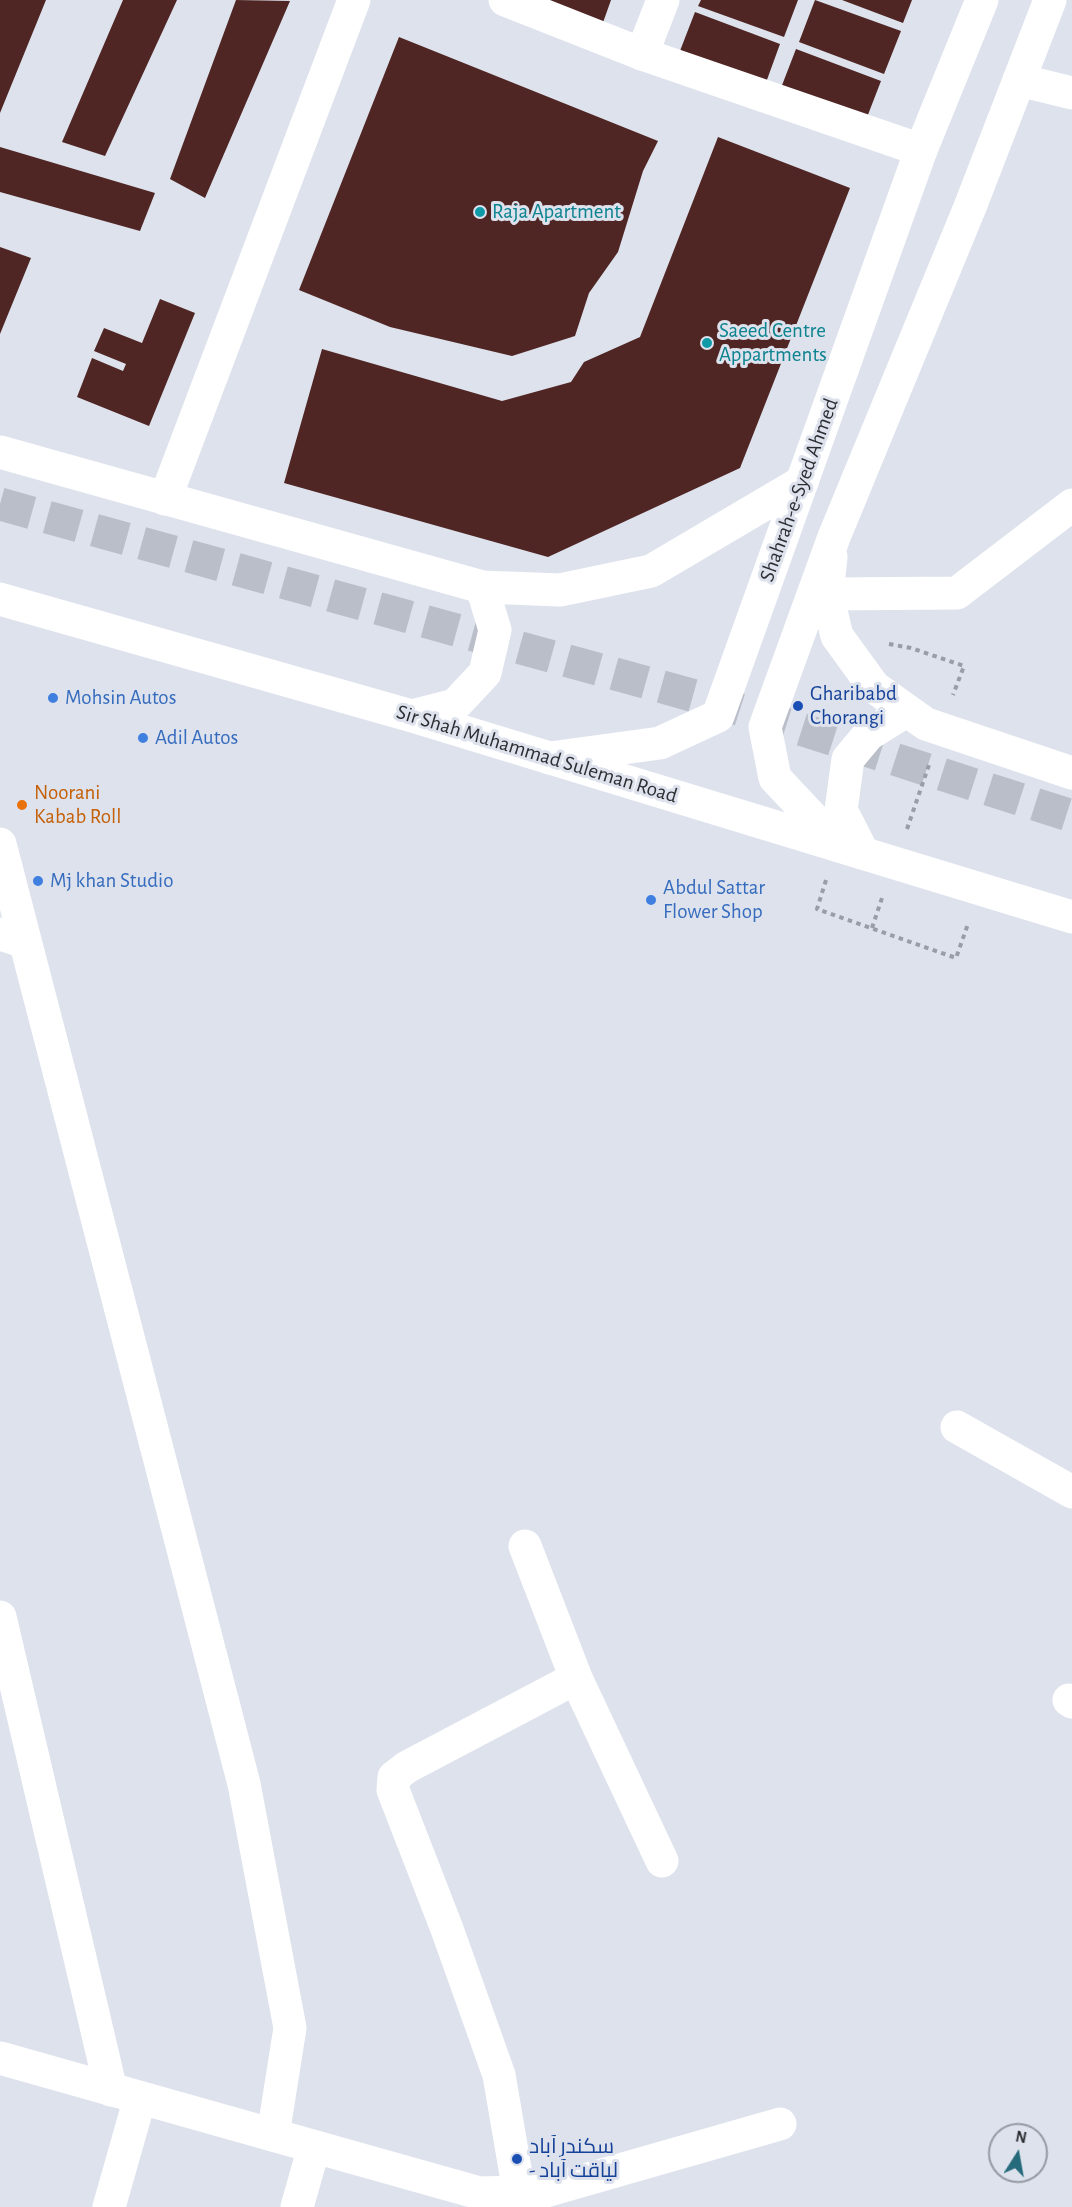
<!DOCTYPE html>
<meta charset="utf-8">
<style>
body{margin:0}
#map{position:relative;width:1072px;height:2207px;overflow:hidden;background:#dde2ed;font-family:"Alegreya Sans",sans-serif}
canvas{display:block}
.north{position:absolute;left:988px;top:2123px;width:60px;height:60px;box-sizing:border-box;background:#dde2ed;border:2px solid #969aa2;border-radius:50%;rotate:11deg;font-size:16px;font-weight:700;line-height:24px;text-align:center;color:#2c2e32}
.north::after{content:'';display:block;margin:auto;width:21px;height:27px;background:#266b7b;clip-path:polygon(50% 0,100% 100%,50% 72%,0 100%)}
</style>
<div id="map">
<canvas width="1072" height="2207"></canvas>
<div class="north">N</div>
</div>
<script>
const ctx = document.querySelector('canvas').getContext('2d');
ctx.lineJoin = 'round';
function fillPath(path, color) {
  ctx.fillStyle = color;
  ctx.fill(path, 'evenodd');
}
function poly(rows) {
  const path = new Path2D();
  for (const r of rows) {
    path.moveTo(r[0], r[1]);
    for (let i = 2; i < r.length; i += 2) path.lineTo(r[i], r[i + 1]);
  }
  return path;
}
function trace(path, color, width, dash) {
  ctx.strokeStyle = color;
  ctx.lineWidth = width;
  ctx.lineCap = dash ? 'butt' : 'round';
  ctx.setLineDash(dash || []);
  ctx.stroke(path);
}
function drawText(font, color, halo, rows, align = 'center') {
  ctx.font = font + ' "Alegreya Sans",Cairo,sans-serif';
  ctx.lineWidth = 6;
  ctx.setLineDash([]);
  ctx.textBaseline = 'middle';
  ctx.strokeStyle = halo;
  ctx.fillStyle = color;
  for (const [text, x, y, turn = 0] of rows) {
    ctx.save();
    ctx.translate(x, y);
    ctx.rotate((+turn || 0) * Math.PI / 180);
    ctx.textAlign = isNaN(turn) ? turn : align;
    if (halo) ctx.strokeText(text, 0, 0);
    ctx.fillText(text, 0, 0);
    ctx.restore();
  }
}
const building = poly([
 [0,0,46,0,0,113],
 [123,0,177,0,105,156,62,142],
 [236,0,290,1,205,198,170,179],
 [518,0,611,0,600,31],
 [701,0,798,0,784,37,698,6],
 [815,0,901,31,884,74,799,42],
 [842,0,912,0,903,23],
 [695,12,780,44,764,88,678,56],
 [399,37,658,141,643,171,618,252,589,293,575,336,512,356,390,327,299,290],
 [796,49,881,81,864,125,779,93],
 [718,137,850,188,740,468,548,557,284,483,322,349,502,401,571,382,584,362,640,337],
 [0,147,155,193,140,231,0,192],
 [0,247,31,258,0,334],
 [160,299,195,313,149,426,77,397,92,358,123,371,126,364,94,351,104,328,142,343]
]);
const trunkTunnel = poly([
 [0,504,713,701,1072,816]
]);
const path = poly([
 [889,644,911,648,964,666,953,695],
 [907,829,930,762],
 [826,880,817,909,956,958,968,924],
 [872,928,882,898]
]);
const minor = poly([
 [642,54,663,0],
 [1019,80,1072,93],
 [165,499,354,0],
 [827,594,957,593,1072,505],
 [0,934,25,942],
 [957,1427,1072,1492],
 [525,1546,576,1678,662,1861],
 [0,1617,111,2090],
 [1069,1700,1072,1702],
 [273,2135,479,2193,519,2192,546,2191,780,2124],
 [519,2192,499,2075,447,1929,393,1790,394,1777,407,1767,576,1678],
 [109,2207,140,2098],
 [297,2207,314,2147]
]);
const tertiary = poly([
 [505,0,642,54,921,150],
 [0,452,482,587,560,590,651,571,802,482],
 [831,557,827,594,837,636,874,687,926,724,1072,773],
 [0,844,244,1784,290,2028,273,2135,0,2058]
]);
const secondary = poly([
 [550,758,660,743,718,716,921,150,982,0],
 [839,846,775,778,765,727,834,537,970,207,1050,0]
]);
const trunk = poly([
 [0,599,412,716,1072,917],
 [412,716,455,705,485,673,495,630,482,587],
 [863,853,841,810,848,759,869,734,906,711]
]);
const markers = [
 [480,212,6,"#0f9aa8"],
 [707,343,6,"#0f9aa8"],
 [53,698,6,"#3f7fe0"],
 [798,706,6,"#1a4fb4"],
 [143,738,6,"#3f7fe0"],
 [22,805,6,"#e8710a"],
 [38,881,6,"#3f7fe0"],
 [651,900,6,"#3f7fe0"],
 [517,2159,6,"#1a4fb4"]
];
const cultureNames = [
 ["Raja Apartment",492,212],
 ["Saeed Centre",719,331],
 ["Appartments",719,355]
];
const streetNames = [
 ["Shahrah-e-Syed Ahmed",799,490,-70],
 ["Sir Shah Muhammad Suleman Road",537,754,17]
];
const transitNames = [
 ["Gharibabd",810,694],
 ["Chorangi",810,718],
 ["سکندر آباد",529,2147],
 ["- لیاقت آباد",529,2171]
];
const shopNames = [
 ["Mohsin Autos",65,698],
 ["Adil Autos",155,738],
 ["Mj khan Studio",50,881],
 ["Abdul Sattar",663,888],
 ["Flower Shop",663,912]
];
const foodNames = [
 ["Noorani",34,793],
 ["Kabab Roll",34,817]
];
fillPath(building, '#502624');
trace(trunkTunnel, '#babec8', 33, [33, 16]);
trace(path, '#999da5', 4, [4.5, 4.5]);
trace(minor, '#fff', 33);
trace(tertiary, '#fff', 33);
trace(secondary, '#fff', 33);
trace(trunk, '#fff', 33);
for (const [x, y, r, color] of markers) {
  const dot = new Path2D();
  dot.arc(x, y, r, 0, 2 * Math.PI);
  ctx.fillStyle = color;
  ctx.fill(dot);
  trace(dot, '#dde2ed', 2);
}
drawText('21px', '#0d838f', '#dde2ed', cultureNames, 'left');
drawText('21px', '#2c2e32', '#dde2ed', streetNames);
drawText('21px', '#164399', '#dde2ed', transitNames, 'left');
drawText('21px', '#366cbe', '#dde2ed', shopNames, 'left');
drawText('21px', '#c56008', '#dde2ed', foodNames, 'left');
</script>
